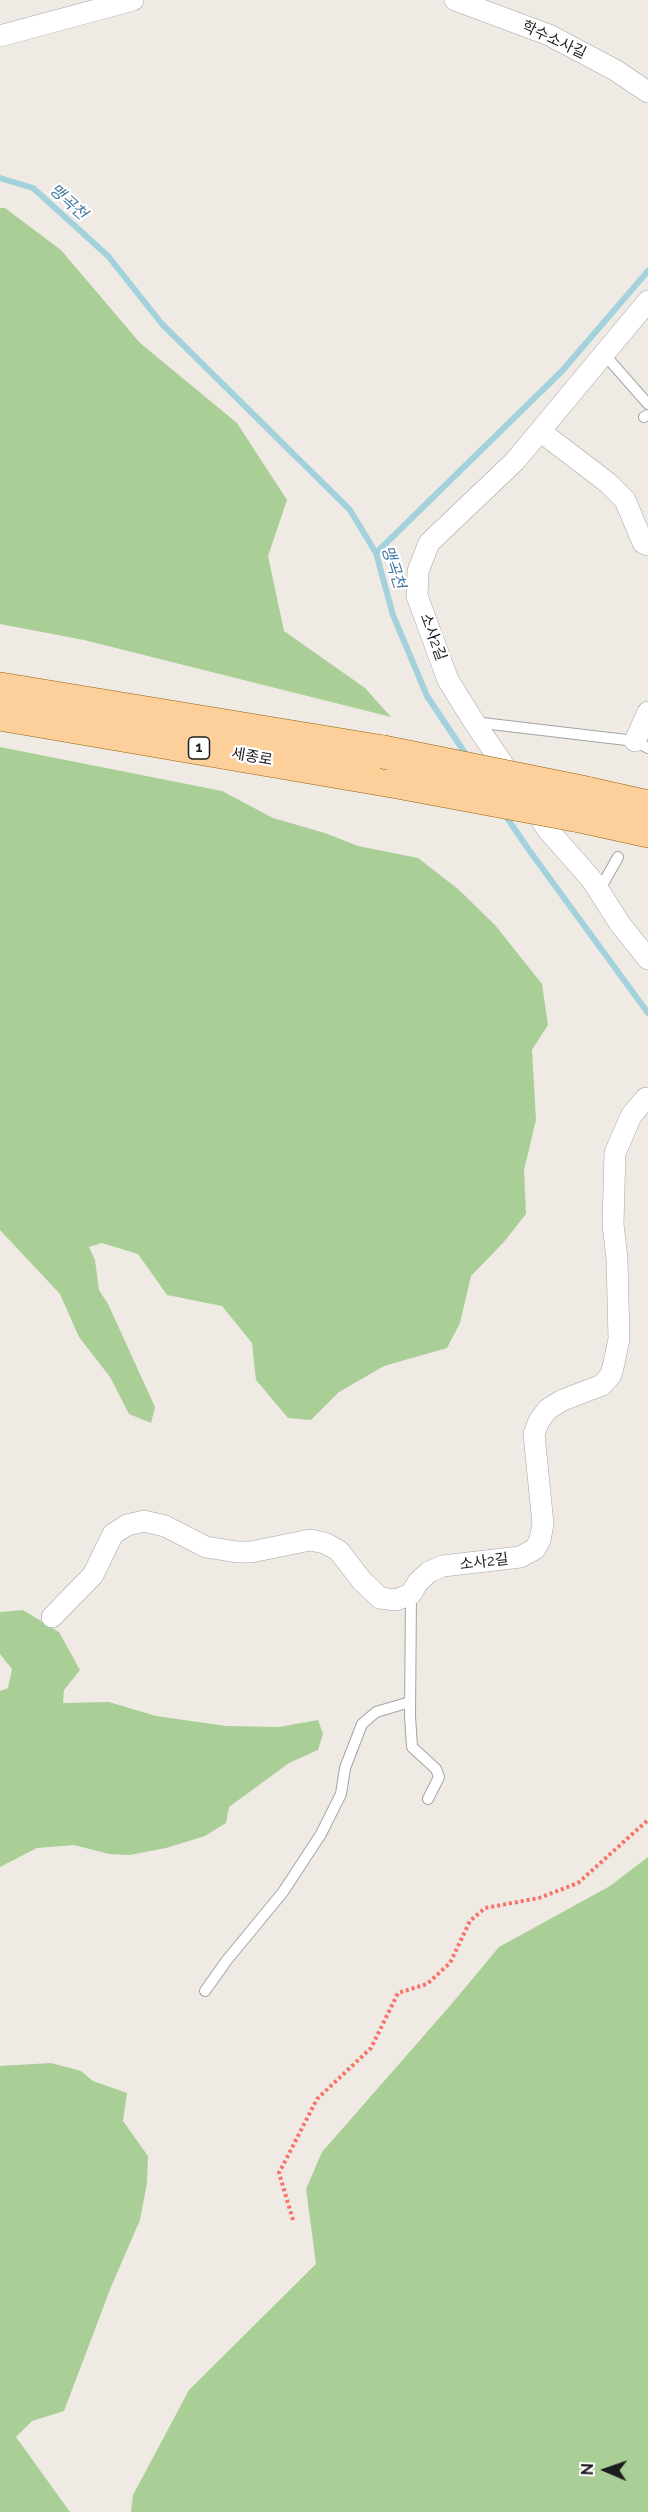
<!DOCTYPE html>
<meta charset="utf-8">
<style>
body{margin:0}
#map{position:relative;width:648px;height:2512px;overflow:hidden;background:#efeae3;font-family:Raleway,sans-serif}
canvas{display:block}
.north{position:absolute;left:576px;top:2440px;width:60px;height:60px;-webkit-text-stroke:4px #fff;paint-order:stroke;rotate:272deg;font-size:16px;font-weight:700;line-height:24px;text-align:center;color:#1d1d1d}
.north::after{content:'';display:block;margin:auto;width:21px;height:27px;background:#1d1d1d;clip-path:polygon(50% 0,100% 100%,50% 72%,0 100%)}
</style>
<div id="map">
<canvas width="648" height="2512"></canvas>
<div class="north">N</div>
</div>
<script>
const ctx = document.querySelector('canvas').getContext('2d');
ctx.lineJoin = 'round';
function fillPath(path, color) {
  ctx.fillStyle = color;
  ctx.fill(path, 'evenodd');
}
function poly(rows) {
  const path = new Path2D();
  for (const r of rows) {
    path.moveTo(r[0], r[1]);
    for (let i = 2; i < r.length; i += 2) path.lineTo(r[i], r[i + 1]);
  }
  return path;
}
function trace(path, color, width, dash) {
  ctx.strokeStyle = color;
  ctx.lineWidth = width;
  ctx.lineCap = dash ? 'butt' : 'round';
  ctx.setLineDash(dash || []);
  ctx.stroke(path);
}
function drawText(font, color, halo, rows, align = 'center') {
  ctx.font = font + ' Raleway,"Noto Sans KR",sans-serif';
  ctx.lineWidth = 4.5;
  ctx.setLineDash([]);
  ctx.textBaseline = 'middle';
  ctx.strokeStyle = halo;
  ctx.fillStyle = color;
  for (const [text, x, y, turn = 0] of rows) {
    ctx.save();
    ctx.translate(x, y);
    ctx.rotate((+turn || 0) * Math.PI / 180);
    ctx.textAlign = isNaN(turn) ? turn : align;
    if (halo) ctx.strokeText(text, 0, 0);
    ctx.fillText(text, 0, 0);
    ctx.restore();
  }
}
const forest = poly([
 [0,208,5,208,61,250,140,343,237,423,287,500,268,556,284,631,365,688,391,717,84,640,0,624],
 [0,747,222,791,273,818,325,833,358,846,418,858,458,889,495,925,542,984,548,1025,532,1050,536,1120,524,1170,526,1214,503,1243,471,1276,460,1323,447,1348,384,1366,339,1392,311,1420,288,1418,256,1380,252,1343,222,1306,167,1295,138,1254,102,1243,89,1247,95,1260,99,1290,108,1304,155,1407,151,1423,129,1414,110,1377,79,1337,60,1294,0,1230],
 [23,1610,59,1632,80,1670,64,1690,63,1703,109,1702,156,1716,226,1726,279,1727,318,1720,323,1734,318,1750,289,1763,229,1807,226,1823,205,1836,166,1848,130,1855,109,1854,74,1845,37,1848,0,1867,0,1691,8,1688,12,1669,0,1654,0,1612],
 [648,1857,648,2512,131,2512,133,2495,189,2390,316,2264,306,2189,322,2152,449,2007,499,1947,610,1886],
 [51,2063,81,2071,93,2081,127,2093,123,2121,148,2156,147,2183,140,2220,111,2287,64,2411,32,2421,16,2437,70,2512,0,2512,0,2066]
]);
const stream = poly([
 [0,178,33,188,108,256,162,324,350,510,376,553,393,615,427,696,467,756],
 [376,553,562,371,648,271],
 [505,815,529,850,648,1013]
]);
const path = poly([
 [293,2220,279,2173,317,2099,371,2048,398,1993,427,1984,450,1963,470,1921,485,1908,539,1898,578,1883,648,1820]
]);
const lane = poly([
 [604,354,648,404],
 [644,417,648,415],
 [474,722,635,741,648,748],
 [599,891,618,857],
 [411,1594,410,1716,412,1747,436,1769,439,1777,428,1799],
 [205,1991,227,1960,283,1892,321,1834,341,1794,345,1768,362,1724,376,1712,410,1702]
]);
const street = poly([
 [455,0,549,35,615,70,648,92],
 [0,36,133,0],
 [648,301,515,461,429,543,418,571,417,596,448,680,474,722,548,830,592,880,620,924,648,959],
 [540,431,608,483,625,500,643,543,648,545],
 [635,741,648,712],
 [52,1617,93,1575,113,1534,127,1525,144,1521,165,1526,206,1547,237,1552,251,1552,310,1540,325,1543,339,1551,362,1581,380,1598,396,1600,411,1594,418,1582,429,1572,443,1566,520,1557,535,1549,540,1540,543,1524,534,1434,539,1421,548,1409,563,1400,602,1385,611,1375,614,1363,619,1339,617,1259,613,1224,615,1153,631,1116,646,1098]
]);
const primary = poly([
 [0,689,383,752],
 [0,714,398,782],
 [586,793,648,807],
 [575,815,648,831]
]);
const primaryBridge = poly([
 [383,752,586,793],
 [398,782,575,815]
]);
const shields = [
 [199,748,21]
];
const shieldNames = [
 ["1",199,748]
];
const streetNames = [
 ["학수소사길",554,40,25],
 ["소사2길",433,637,70],
 ["세종로",252,757,10],
 ["소사2길",484,1562,-7]
];
const waterNames = [
 ["맹곡천",68,202,42],
 ["맹곡천",393,567,72]
];
fillPath(forest, '#a9cf97');
trace(stream, '#a3d2dd', 6);
trace(lane, '#a4a4a4', 12);
trace(street, '#a4a4a4', 22);
trace(primary, '#976000', 34);
trace(path, '#fc7167', 4, [3, 3]);
trace(lane, '#fff', 10);
trace(street, '#fff', 21);
trace(primary, '#fdcf9a', 33);
trace(primaryBridge, '#976000', 34, []);
trace(primaryBridge, '#fdcf9a', 33);
for (const [x, y, w] of shields) {
  const box = new Path2D();
  box.roundRect(x - w / 2, y - 11, w, 22, 4.5);
  ctx.fillStyle = '#fff';
  ctx.fill(box);
  trace(box, '#1d1d1d', 1.5);
}
drawText('bold 14px', '#1d1d1d', null, shieldNames);
drawText('15px', '#1d1d1d', '#fff', streetNames);
drawText('italic 16px', '#457aa6', '#fff', waterNames);
</script>
